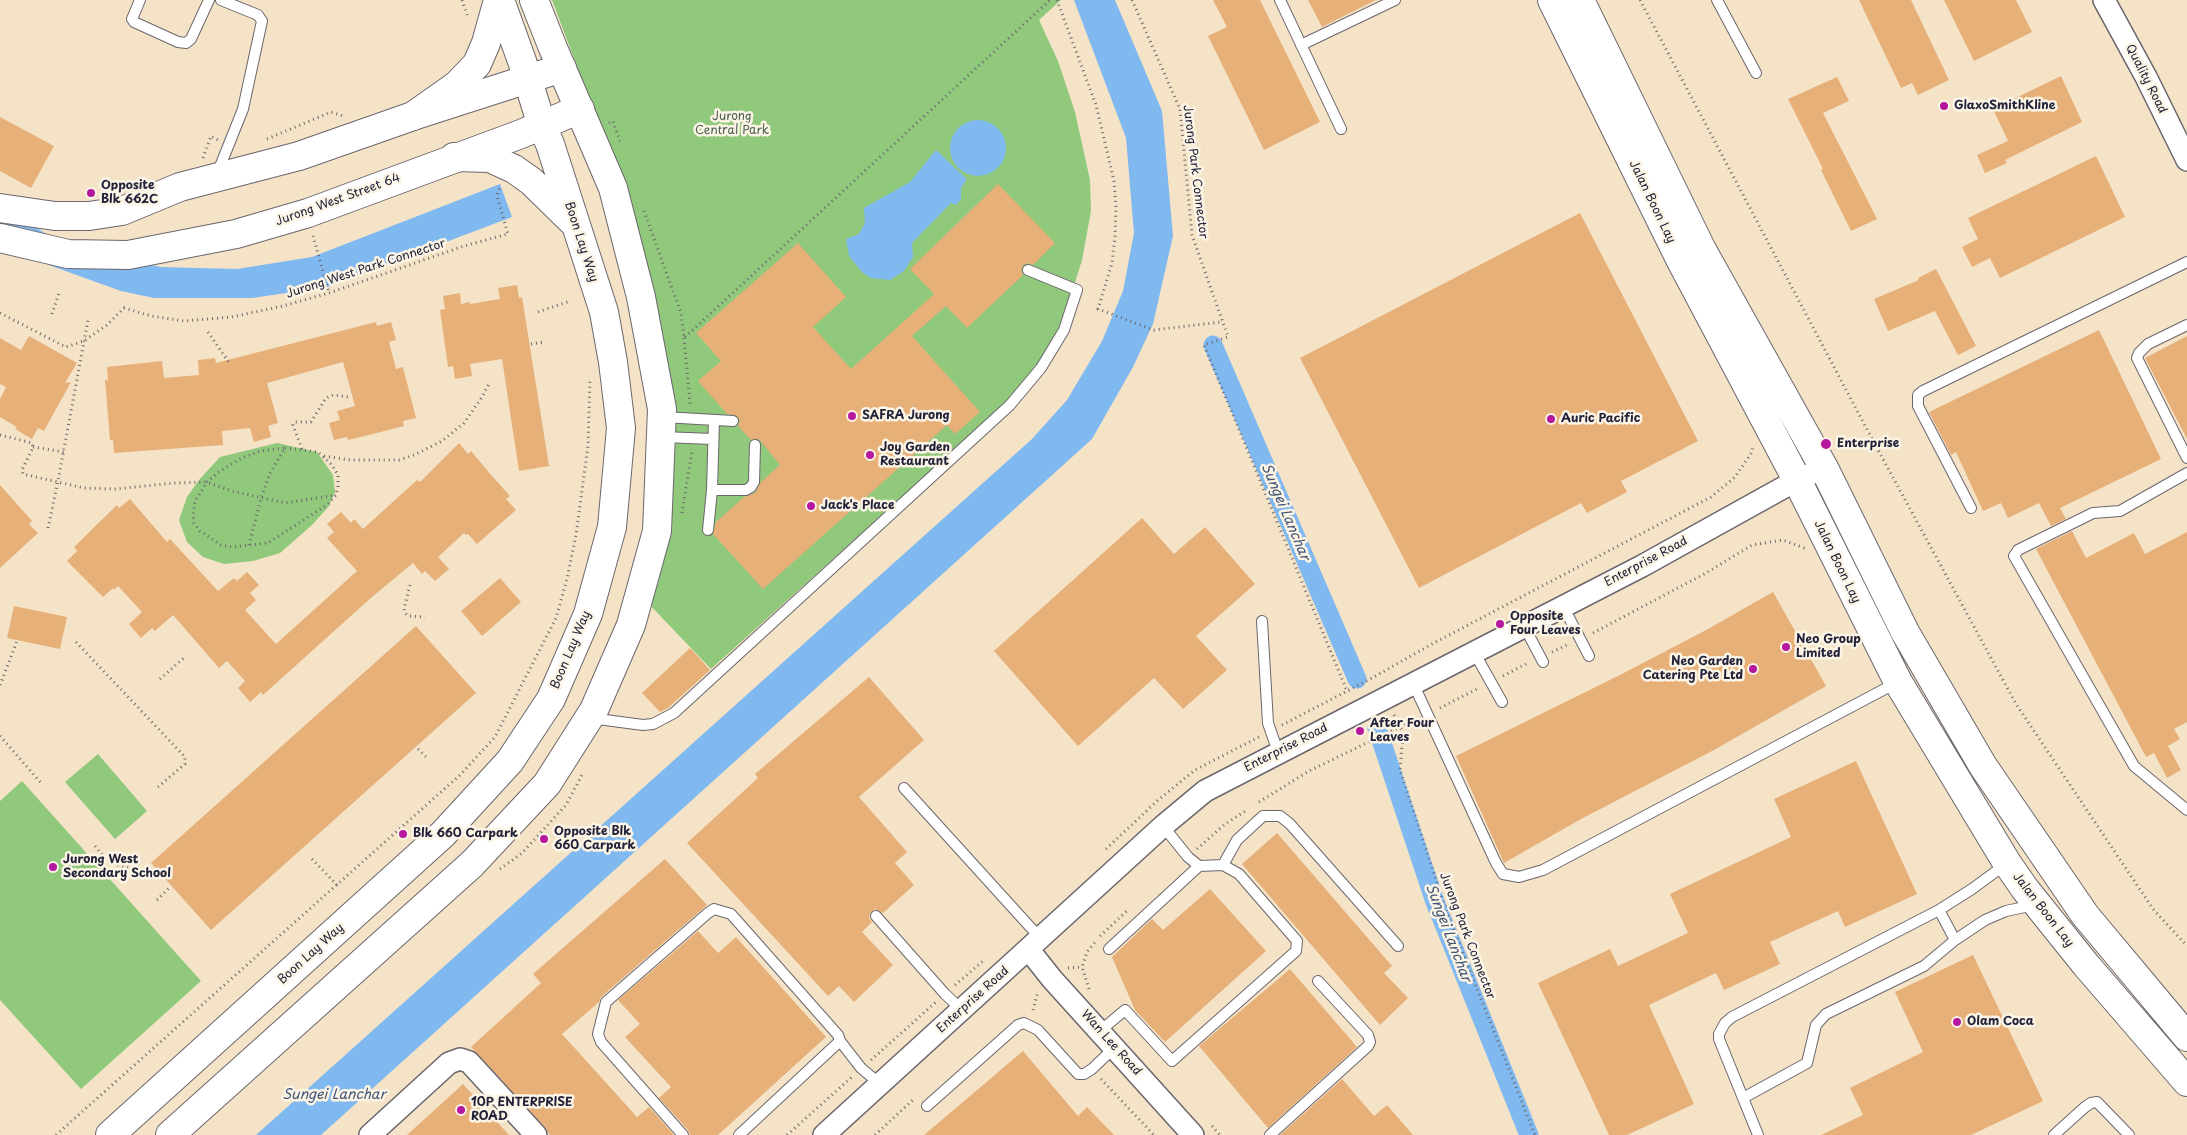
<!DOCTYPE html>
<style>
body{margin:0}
canvas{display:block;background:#f4e3c7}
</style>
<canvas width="2187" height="1135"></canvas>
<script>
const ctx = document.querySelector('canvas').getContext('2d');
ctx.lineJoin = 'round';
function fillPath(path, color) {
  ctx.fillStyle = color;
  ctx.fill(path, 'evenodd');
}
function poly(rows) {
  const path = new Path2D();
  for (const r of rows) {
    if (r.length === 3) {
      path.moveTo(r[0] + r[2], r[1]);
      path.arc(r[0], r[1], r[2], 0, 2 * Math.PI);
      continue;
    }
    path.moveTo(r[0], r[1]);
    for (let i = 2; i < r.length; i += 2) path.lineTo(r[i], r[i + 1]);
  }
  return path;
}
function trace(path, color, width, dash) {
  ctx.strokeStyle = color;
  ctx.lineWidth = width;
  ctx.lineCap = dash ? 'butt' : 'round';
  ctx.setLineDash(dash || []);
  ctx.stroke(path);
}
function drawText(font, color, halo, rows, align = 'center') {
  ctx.font = font + ' "Playpen Sans",sans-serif';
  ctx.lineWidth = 5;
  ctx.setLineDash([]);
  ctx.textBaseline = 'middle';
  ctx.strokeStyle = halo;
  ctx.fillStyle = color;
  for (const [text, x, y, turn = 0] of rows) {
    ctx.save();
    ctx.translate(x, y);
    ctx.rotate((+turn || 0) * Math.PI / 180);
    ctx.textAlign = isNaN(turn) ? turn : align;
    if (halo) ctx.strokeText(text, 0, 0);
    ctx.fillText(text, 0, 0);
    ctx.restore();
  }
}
const green = poly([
 [552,0,1061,0,1039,20,1058,61,1075,112,1090,180,1091,211,1082,260,1061,328,1037,367,1006,403,711,669,647,602,668,529,623,188],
 [277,443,317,452,333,475,335,492,329,506,312,525,280,553,253,561,224,564,203,557,187,542,179,520,187,497,199,480,220,457],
 [98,754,147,811,115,839,65,782],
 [22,781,201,981,81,1089,0,1000,0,801]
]);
const water = poly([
 [1074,0,1115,0,1162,111,1173,236,1153,324,1133,367,1092,439,321,1135,256,1135,1032,439,1067,400,1102,341,1123,291,1134,233,1126,138],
 [978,148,28],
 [936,150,967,179,961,188,961,199,956,205,951,203,912,243,913,257,904,271,890,280,871,278,862,272,849,256,846,239,859,234,865,223,864,208,910,182],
 [500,184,512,217,327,287,252,298,154,298,121,291,46,264,0,239,0,207,59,241,111,257,161,267,237,269,312,257]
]);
const canal = poly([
 [1213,345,1357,679],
 [1377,728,1435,902,1529,1135]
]);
const building = poly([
 [1213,0,1260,0,1320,122,1264,150,1208,36,1227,27],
 [1308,0,1376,0,1322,27],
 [1859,0,1911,0,1949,80,1918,95,1912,83,1901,88],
 [1944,0,2016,0,2032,32,1974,61],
 [2061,76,2082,122,2005,160,2007,163,1985,173,1977,155,2008,141,1993,109],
 [1837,77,1849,101,1823,113,1877,219,1851,231,1821,170,1823,169,1788,99],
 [0,117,54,146,31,188,0,171],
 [2096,156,2125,217,2000,278,1990,258,1972,267,1962,247,1978,239,1968,218],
 [998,184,1055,243,1033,265,1028,263,1023,265,1021,270,1023,275,967,328,946,306,912,336,980,412,955,434,947,425,763,589,713,534,716,522,744,497,755,493,761,482,780,465,759,439,751,440,738,426,740,421,737,416,727,414,698,381,721,361,696,333,798,243,846,297,813,327,851,369,934,294,910,269],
 [1580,213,1698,441,1621,481,1627,492,1587,513,1581,503,1419,588,1300,358],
 [1936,269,1976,346,1958,355,1935,311,1888,331,1874,299,1919,280,1918,278],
 [517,285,519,298,522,297,549,466,519,471,502,359,470,364,472,376,455,379,453,366,448,367,440,310,445,309,443,296,460,293,461,304,470,302,470,304,500,299,498,288],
 [376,322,377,326,391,322,396,340,389,342,396,369,403,367,416,418,403,421,404,426,365,436,348,440,347,437,334,440,329,423,340,420,337,411,355,406,343,362,267,383,278,423,268,426,271,437,254,442,250,428,222,431,223,445,114,453,113,440,110,440,105,379,108,381,107,367,162,361,164,378,199,375,198,360,215,358,216,363],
 [2099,330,2161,459,2060,508,2066,519,2051,526,2039,503,2008,518,2001,503,1983,511,1956,452,1951,455,1929,412],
 [29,336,77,363,65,383,71,382,44,431,38,428,32,439,15,429,17,427,0,417,0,399,6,387,0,384,0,338,21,350],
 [2187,336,2187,439,2145,358],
 [459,443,468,454,471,451,492,476,510,496,506,499,516,510,477,544,468,534,466,535,464,533,438,557,449,569,435,581,425,571,422,574,413,563,372,597,263,695,261,692,250,702,238,688,245,681,227,661,219,668,173,615,155,631,152,628,141,638,129,624,142,612,118,586,114,590,113,588,103,597,67,561,77,551,74,547,117,505,119,508,130,499,167,542,170,539,218,591,234,578,237,581,247,572,259,585,250,593,256,600,245,610,276,644,357,571,327,538,334,532,327,524,341,512,351,523,354,519,363,529,417,480,420,482],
 [0,485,32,521,29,524,38,533,0,568],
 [1142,518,1174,554,1205,527,1255,584,1196,636,1227,670,1183,709,1154,678,1078,746,994,651],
 [2072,531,2086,558,2134,533,2145,554,2187,532,2187,722,2174,729,2180,739,2168,746,2181,770,2167,778,2154,753,2146,757,2036,549],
 [500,578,521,602,482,636,461,611],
 [1773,592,1826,686,1714,750,1581,819,1504,863,1456,756,1620,675,1708,629],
 [14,606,67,617,60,649,7,638],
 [416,626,476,693,211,930,151,863],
 [690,648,710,670,668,708,660,712,642,693],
 [869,677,924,740,859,797,907,852,895,863,914,885,883,913,875,909,870,913,869,918,872,922,862,932,893,965,854,1002,839,986,828,996,687,843,758,778,755,774],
 [1856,761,1917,894,1845,927,1838,911,1770,942,1780,964,1724,990,1716,973,1649,1005,1694,1104,1627,1135,1609,1135,1538,983,1610,949,1618,966,1688,933,1670,894,1791,837,1774,799],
 [1277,833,1392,966,1384,973,1408,998,1380,1025,1242,864],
 [665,859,707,905,601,997,599,1002,562,1034,637,1117,649,1107,674,1135,550,1135,545,1127,471,1047,541,983,533,974],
 [1210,889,1266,951,1165,1042,1135,1010,1112,957,1152,919,1163,930],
 [698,931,718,953,736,937,826,1037,718,1135,690,1135,688,1130,659,1098,671,1087,625,1037,640,1024,618,1000],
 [1973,955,2043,1101,1971,1135,1821,1135,1863,1115,1850,1088,1923,1052,1895,992],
 [1290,969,1357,1047,1268,1128,1199,1046],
 [1023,1051,1078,1116,1087,1107,1114,1135,924,1135],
 [1342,1079,1374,1116,1387,1105,1413,1135,1280,1135],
 [463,1084,509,1135,407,1135]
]);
const path = poly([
 [462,0,468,17],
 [1057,0,1096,105,1114,181,1116,207,1115,237,1112,263,1098,309,1154,330,1221,322],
 [1132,0,1180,109,1192,235,1228,337,1204,345,1347,691],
 [1640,0,1871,437,2016,704,2153,909,2187,946],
 [609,123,613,121,621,144],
 [267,139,331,112,343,116],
 [203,158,211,136,218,140],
 [644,211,681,313,684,338,1050,0],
 [313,236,329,293],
 [538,312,570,301],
 [0,313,66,347,84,341,107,325,124,308,151,316,184,321,232,317,283,306,329,293,464,246,508,234,497,196,500,187],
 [52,314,59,293],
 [208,332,230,364],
 [684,338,690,404],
 [531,344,544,342],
 [0,435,32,443,33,447,22,470,23,474,84,488,115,489,174,483,207,482,232,491,285,503,336,495],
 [33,447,64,452],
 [285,448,318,452,332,465,338,475,338,486,336,495,328,504,268,543,232,547,221,545,200,531,194,523,193,514,195,501,207,482,220,471,240,459,260,451,285,448],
 [302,449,293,425,295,422,311,422,326,398,333,395,349,397],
 [324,456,350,460,399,460,414,455,442,441,464,423,482,397,490,382],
 [682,513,692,451],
 [48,528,58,481,88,320],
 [249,545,261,498,270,473,285,448],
 [410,585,404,609,405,613,408,616,425,617],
 [1593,633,1706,573,1752,545,1783,540,1807,549],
 [76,642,185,757,185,764,158,787],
 [1552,652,1569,644],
 [1503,676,1528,663],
 [160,679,186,656],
 [0,685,17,641],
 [1440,708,1479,688],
 [1394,715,1403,733,1400,770,1447,913,1535,1135],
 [1282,725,1374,677,1432,644,1711,497,1735,477,1752,452,1753,446],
 [0,736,42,784],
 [418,749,427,758],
 [1259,802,1309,771,1416,719],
 [95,846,105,858,114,864,129,868],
 [1106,849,1157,801,1195,770,1259,737],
 [1197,849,1225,824,1247,810],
 [312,859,337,885],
 [500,869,522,853,566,805,583,773],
 [157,900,169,888],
 [1100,936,1129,909],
 [1068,968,1082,967],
 [955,985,983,961],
 [1089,989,1082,967,1087,952,1096,941],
 [1033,1010,1038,991],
 [871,1060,936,1002],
 [1101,1079,1154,1135],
 [1212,1126,1220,1135],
 [56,1135,460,775,495,737,556,618,567,579,576,535,588,446,590,378],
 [787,1135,852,1077],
 [875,1135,915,1098]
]);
const lane = poly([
 [140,0,132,19,134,22,178,42,186,43,191,39,209,0],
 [1280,0,1341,129],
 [1717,0,1756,73],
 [1301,45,1395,0],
 [217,174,243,109,262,21,258,15,221,0],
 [2187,325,2148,344,2139,353,2137,358,2187,458],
 [663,417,733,421],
 [662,437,713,439],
 [2187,473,2120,511,2093,513,2018,550,2014,556,2134,766,2187,810],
 [712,490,746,490,751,487,754,482,755,445],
 [1971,508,1918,406,1918,395,1923,391,2187,262],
 [708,530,712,490,714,420],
 [1563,606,1589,656],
 [1262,621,1268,723,1278,752],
 [1524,626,1543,662],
 [1474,652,1502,702],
 [1413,683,1496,863,1503,874,1519,877,1543,870,1898,682],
 [590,718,643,725,653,724,674,713,1010,405,1041,368,1064,330,1077,290,1028,270],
 [904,788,1041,939],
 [1223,865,1237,840,1263,816,1280,816,1290,824,1398,946],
 [1939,910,1955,940],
 [876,916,945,994,962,1010],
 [1109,949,1199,866],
 [1100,1031,1125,1010,1172,1061,1296,951,1297,941,1239,874,1223,865,1199,866,1188,857,1163,826],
 [1743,1098,1807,1063,1816,1025,1826,1014,1924,966,1955,940,1985,920,2006,911,2034,905],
 [927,1106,1018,1025,1024,1023,1038,1030,1078,1074,1084,1074,1092,1069,1115,1047],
 [683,1135,601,1042,598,1034,606,1002,708,913,714,909,731,914,838,1035,840,1041,861,1068,880,1084],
 [739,1135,840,1041],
 [1270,1135,1368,1046,1370,1042,1368,1035,1318,981],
 [1758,1135,1719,1039,1719,1034,1725,1023,1732,1017,1939,910,1972,889,2006,864],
 [2054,1135,2085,1107,2091,1103,2097,1102,2129,1135]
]);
const street = poly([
 [2104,0,2146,77,2187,160],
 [1029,950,1052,979,1193,1135],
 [370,1135,449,1063,460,1059,469,1062,536,1135],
 [824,1135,1163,826,1205,791,1642,566,1797,480,1824,468]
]);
const secondary = poly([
 [0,208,55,216,89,216,122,211,180,187,299,156,413,116,562,68],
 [0,238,68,254,128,255,236,234,308,213,521,134,580,109]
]);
const primary = poly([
 [1552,0,1681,261,1797,480,1898,682,2007,863,2025,889,2086,965,2187,1082],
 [1580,0,1701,248,1824,468,1905,632,1983,766,2085,915,2187,1037],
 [413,116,457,85,477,64,486,43,498,0],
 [454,157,490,158,514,169,531,181,574,223],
 [110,1135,443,834,510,761,551,699,588,614,612,527,621,428,613,362,604,312,550,144,542,126,522,61,500,0],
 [170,1135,472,864,547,784,594,710,631,625,657,531,662,409,641,297,613,188,553,48,534,0]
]);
const markers = [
 [1944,106,5,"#b5179e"],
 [91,193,5,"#b5179e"],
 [852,416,5,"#b5179e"],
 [1551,419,5,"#b5179e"],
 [1826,444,6,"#b5179e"],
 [870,455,5,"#b5179e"],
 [811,506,5,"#b5179e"],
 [1500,624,5,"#b5179e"],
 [1786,647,5,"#b5179e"],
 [1753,669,5,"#b5179e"],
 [1360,731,5,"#b5179e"],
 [403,834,5,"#b5179e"],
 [544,839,5,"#b5179e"],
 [53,867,5,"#b5179e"],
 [1957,1022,5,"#b5179e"],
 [461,1110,5,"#b5179e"]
];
const streetNames = [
 ["Quality Road",2146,79,63],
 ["Jurong Park Connector",1195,172,83],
 ["Jurong West Street 64",338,200,-20],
 ["Jalan Boon Lay",1652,202,64],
 ["Boon Lay Way",581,242,72],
 ["Jurong West Park Connector",366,269,-18],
 ["Enterprise Road",1646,562,-28],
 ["Jalan Boon Lay",1837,562,64],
 ["Boon Lay Way",571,650,-67],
 ["Enterprise Road",1286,748,-27],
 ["Jalan Boon Lay",2043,910,52],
 ["Jurong Park Connector",1467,936,69],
 ["Boon Lay Way",311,954,-42],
 ["Enterprise Road",973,1000,-42],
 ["Wan Lee Road",1111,1043,48]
];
const poiNames = [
 ["GlaxoSmithKline",1954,106],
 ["Opposite",101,186],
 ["Blk 662C",101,200],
 ["SAFRA Jurong",862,416],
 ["Auric Pacific",1561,419],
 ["Enterprise",1837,444],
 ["Joy Garden",880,448],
 ["Restaurant",880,462],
 ["Jack's Place",821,506],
 ["Opposite",1510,617],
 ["Four Leaves",1510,631],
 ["Neo Group",1796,640],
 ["Limited",1796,654],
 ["Neo Garden",1743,662,"right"],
 ["Catering Pte Ltd",1743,676,"right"],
 ["After Four",1370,724],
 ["Leaves",1370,738],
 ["Opposite Blk",554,832],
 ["660 Carpark",554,846],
 ["Blk 660 Carpark",413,834],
 ["Jurong West",63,860],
 ["Secondary School",63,874],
 ["Olam Coca",1967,1022],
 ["10P ENTERPRISE",471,1103],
 ["ROAD",471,1117]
];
const parkNames = [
 ["Jurong",732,117],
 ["Central Park",732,131]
];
const waterNames = [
 ["Sungei Lanchar",1285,512,67],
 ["Sungei Lanchar",1448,933,69],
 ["Sungei Lanchar",334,1095]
];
fillPath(green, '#90c87c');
fillPath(water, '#80b8f0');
trace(canal, '#80b8f0', 19);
fillPath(building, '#e7b079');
trace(lane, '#6c666c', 12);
trace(street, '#6c666c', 24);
trace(secondary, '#6c666c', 30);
trace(primary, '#6c666c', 30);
trace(path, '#6c666c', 3, [1, 4]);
trace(lane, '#fff', 10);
trace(street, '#fff', 21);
trace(secondary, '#fff', 28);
trace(primary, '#fff', 28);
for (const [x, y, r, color] of markers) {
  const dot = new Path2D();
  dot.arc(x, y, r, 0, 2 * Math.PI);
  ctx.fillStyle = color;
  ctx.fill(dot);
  trace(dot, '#fcf5e5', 2);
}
drawText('12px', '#22223b', '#fcf5e5', streetNames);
drawText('bold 12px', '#22223b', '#fcf5e5', poiNames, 'left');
drawText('12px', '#485c52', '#fcf5e5', parkNames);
drawText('italic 14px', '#43567a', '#fcf5e5', waterNames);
</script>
